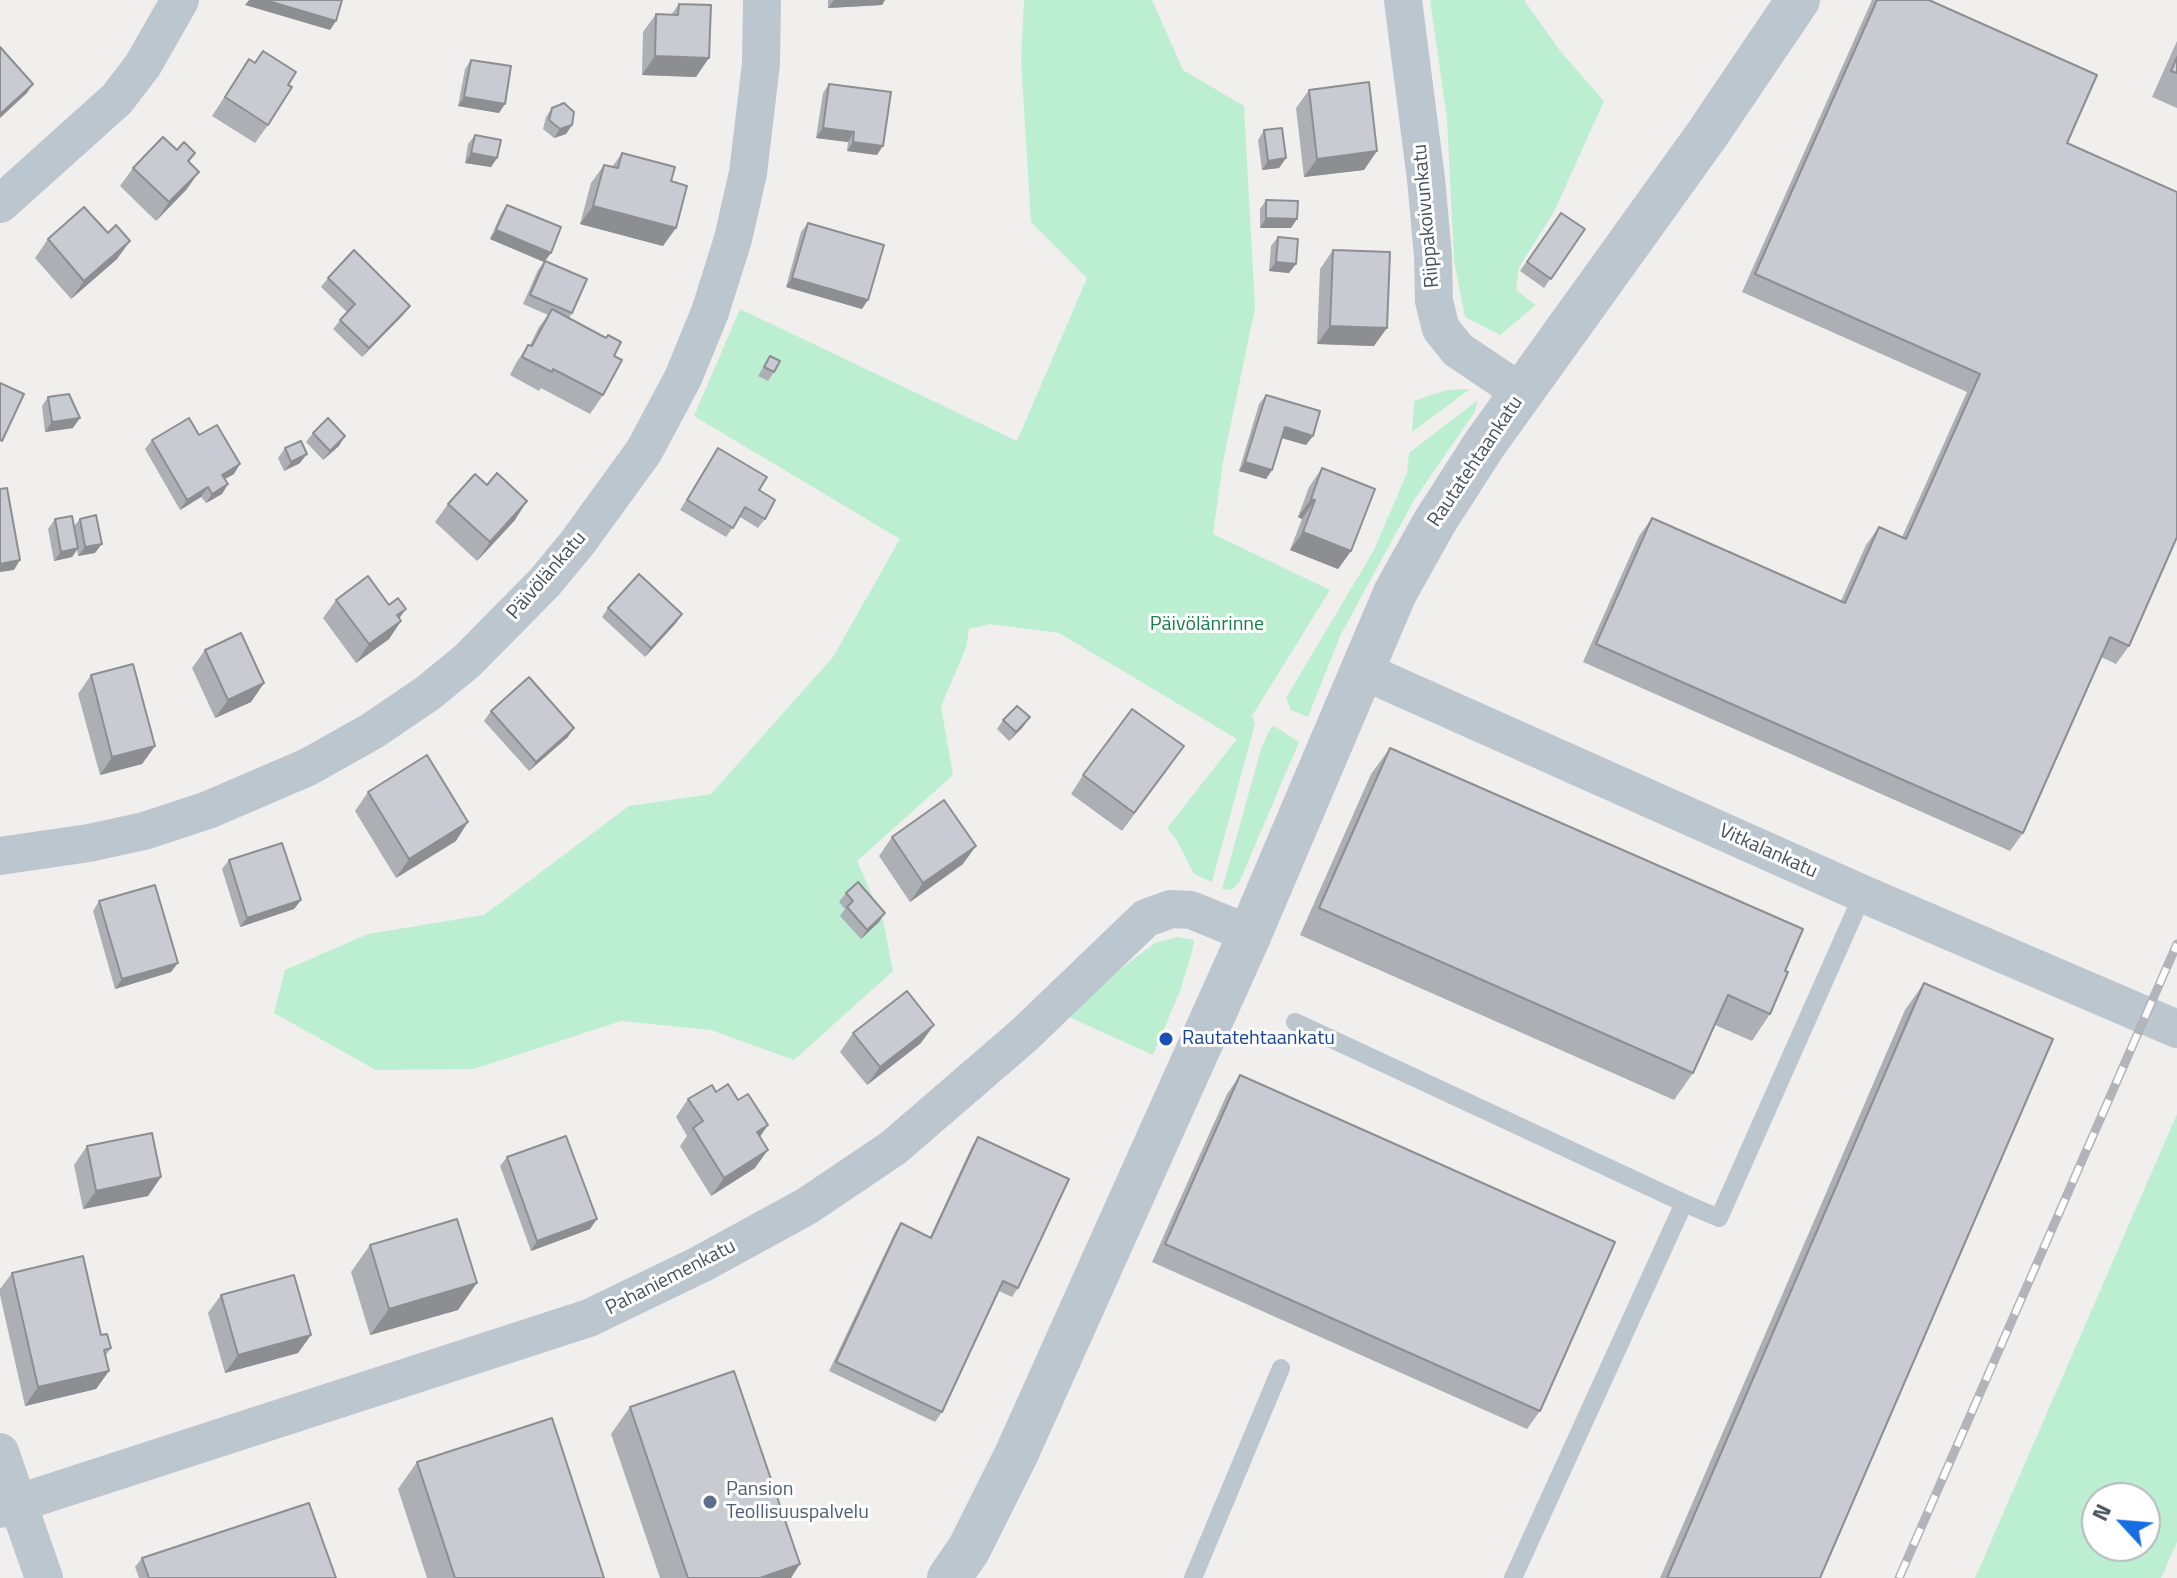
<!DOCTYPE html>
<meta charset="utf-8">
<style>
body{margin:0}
#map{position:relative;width:2177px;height:1578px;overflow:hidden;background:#f1eeee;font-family:"Titillium Web",sans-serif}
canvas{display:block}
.north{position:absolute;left:2081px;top:1482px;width:80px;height:80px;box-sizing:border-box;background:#fff;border:2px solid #b5babe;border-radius:50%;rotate:296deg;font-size:22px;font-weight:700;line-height:32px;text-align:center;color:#46525c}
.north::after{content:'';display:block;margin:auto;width:28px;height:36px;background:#186ee1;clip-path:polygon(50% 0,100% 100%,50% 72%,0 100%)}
</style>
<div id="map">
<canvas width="2177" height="1578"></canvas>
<div class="north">N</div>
</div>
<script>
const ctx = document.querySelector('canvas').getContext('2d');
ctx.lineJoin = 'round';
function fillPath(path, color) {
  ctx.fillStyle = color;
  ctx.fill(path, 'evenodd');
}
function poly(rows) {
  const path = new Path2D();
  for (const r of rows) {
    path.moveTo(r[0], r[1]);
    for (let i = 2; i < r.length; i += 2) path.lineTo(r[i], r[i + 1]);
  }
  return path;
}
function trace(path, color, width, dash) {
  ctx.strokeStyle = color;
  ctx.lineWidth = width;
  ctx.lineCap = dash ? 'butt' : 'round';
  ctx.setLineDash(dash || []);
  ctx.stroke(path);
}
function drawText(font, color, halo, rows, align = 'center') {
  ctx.font = font + ' "Titillium Web",sans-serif';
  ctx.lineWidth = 6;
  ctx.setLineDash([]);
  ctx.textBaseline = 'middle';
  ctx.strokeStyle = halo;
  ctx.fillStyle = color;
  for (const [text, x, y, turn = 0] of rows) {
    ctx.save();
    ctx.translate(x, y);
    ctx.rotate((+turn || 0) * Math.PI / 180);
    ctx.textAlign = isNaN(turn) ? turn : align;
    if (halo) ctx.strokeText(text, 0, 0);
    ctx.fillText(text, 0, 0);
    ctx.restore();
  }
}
const green = poly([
 [1024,0,1152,0,1183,70,1244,106,1255,308,1223,462,1213,534,1330,590,1252,716,1255,724,1212,882,1194,874,1177,841,1167,828,1237,739,1059,633,990,624,969,629,966,648,941,706,953,775,857,861,883,920,893,971,794,1060,711,1030,621,1021,474,1069,376,1070,274,1013,285,970,368,934,484,915,629,806,711,794,833,657,900,539,694,416,740,309,1017,441,1087,278,1031,222,1021,60],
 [1430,0,1524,0,1561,52,1604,101,1554,212,1519,267,1516,290,1536,305,1500,335,1465,317,1454,260,1447,119],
 [1470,389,1412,432,1414,401,1447,390],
 [1478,400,1474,413,1414,500,1341,634,1308,717,1291,710,1286,698,1374,550,1407,473,1409,453],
 [1274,726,1299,742,1239,883,1231,890,1222,889,1261,749,1270,729],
 [1177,937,1194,940,1192,952,1180,991,1153,1055,1069,1017,1119,970,1155,943],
 [2177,1114,2177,1542,2161,1578,1975,1578],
 [2097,1498,2145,1498,2145,1546,2097,1546]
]);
const service = poly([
 [1295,1022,1684,1203],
 [1193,1578,1281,1368],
 [1513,1578,1684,1203,1719,1218,1863,894]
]);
const minor = poly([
 [1403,0,1426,179,1433,256,1434,301,1441,329,1458,350,1522,393],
 [0,204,117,99,143,65,180,0],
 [1361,670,1863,894,2177,1029],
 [0,856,89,843,144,831,208,810,308,767,372,731,428,693,467,661,545,582,578,542,644,451,683,378,710,312,733,239,748,173,761,64,762,0],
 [0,1452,44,1578],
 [0,1509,589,1318,701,1264,807,1206,893,1148,1023,1036,1146,918,1171,909,1191,910,1250,934]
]);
const tertiary = poly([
 [949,1578,969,1549,1016,1455,1250,934,1395,593,1434,523,1484,445,1706,136,1798,0]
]);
const rail = poly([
 [1899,1578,2177,944]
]);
const wall = poly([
 [828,0,885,0,882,5,828,8],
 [1872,0,1929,0,2067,143,2129,646,2116,664,2101,657,2023,833,2010,851,1583,662,1639,536,1652,518,1841,601,1866,545,1879,527,1902,537,1967,392,1742,292],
 [679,4,696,77,642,75,643,32,656,14,671,15],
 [2177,41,2177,108,2152,97],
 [249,59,268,125,255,143,212,116],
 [471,60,499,113,458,106,465,69],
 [829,84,877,155,847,151,848,142,816,138,823,93],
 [1309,90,1364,170,1304,177,1296,108],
 [552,108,572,125,566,134,554,138,543,129,546,117],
 [1264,130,1286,158,1279,168,1262,170,1258,140],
 [475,135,497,158,491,167,465,163,468,144],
 [177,150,195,153,189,162,199,172,186,190,156,221,120,186,133,168],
 [622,153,663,246,580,224,591,183,604,165,612,167],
 [1266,200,1291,228,1260,228,1260,209],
 [507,205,551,253,545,261,572,313,569,318,614,356,603,395,590,414,541,388,539,391,510,375,516,363,528,345,530,345,539,327,548,315,523,304,538,270,544,262,490,239,501,214],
 [1561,213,1585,229,1544,288,1520,271],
 [808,223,862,309,786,287,801,232],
 [1278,237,1289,273,1269,271,1271,246],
 [48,239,117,259,71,299,35,258],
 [1333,250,1374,346,1317,344,1320,269],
 [328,278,410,306,403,315,362,357,333,329,347,312,321,287],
 [770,356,774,372,768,381,758,376],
 [1266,395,1313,436,1306,445,1282,438,1272,470,1266,479,1239,471,1259,404],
 [48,397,73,428,45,432,42,406],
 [313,433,339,446,323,460,306,442],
 [199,435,234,474,225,479,228,484,222,494,206,503,201,497,180,510,145,449,152,440],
 [285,448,300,463,284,471,278,458],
 [718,448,759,490,765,519,758,528,740,517,726,537,680,510],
 [1322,468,1351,551,1338,569,1290,550,1302,519,1298,517,1309,487],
 [487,485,515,520,477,561,435,522,448,504],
 [55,519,74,526,80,519,95,553,78,556,77,550,72,557,54,561,48,529],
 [336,600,401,621,389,639,356,663,323,618],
 [608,608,676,623,645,657,602,617],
 [205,650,264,683,251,702,215,718,192,668],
 [91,675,155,746,142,764,100,775,78,694],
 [491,711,568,737,529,771,484,721],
 [1003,720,1023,727,1009,741,997,729],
 [1390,748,1785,971,1770,1014,1752,1041,1715,1025,1693,1073,1674,1100,1300,935,1371,774],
 [1171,765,1122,831,1071,794,1083,775],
 [368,792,456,841,396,878,355,811],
 [892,837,963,864,910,902,879,856],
 [229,860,301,900,294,909,240,927,222,869],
 [846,893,879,922,861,939,840,916,845,909,839,902],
 [99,901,171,972,115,989,93,911],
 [1924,983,1820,1578,1660,1578,1905,1010],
 [853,1033,921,1043,867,1085,840,1052],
 [1240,1075,1540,1411,1527,1429,1152,1262,1227,1094],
 [716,1092,738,1100,768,1125,760,1137,755,1168,711,1196,680,1146,687,1136,676,1117,688,1099],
 [978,1137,1018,1288,1012,1297,999,1291,942,1412,935,1422,829,1371,895,1232,901,1223,930,1237,972,1146],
 [87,1146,161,1177,148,1196,83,1209,74,1165],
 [507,1157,590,1229,531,1251,500,1166],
 [370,1245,458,1310,370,1335,351,1272],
 [12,1273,101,1335,111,1348,106,1355,109,1371,96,1389,25,1406,0,1295,0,1289],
 [221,1295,311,1335,298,1353,225,1373,208,1313],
 [630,1407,791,1578,660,1578,611,1434],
 [417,1462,604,1578,427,1578,398,1489],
 [142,1558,336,1578,139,1578,135,1567]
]);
const shadedWall = poly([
 [249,0,265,0,336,21,330,30,245,5],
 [834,0,885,0,882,5,828,8],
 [655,56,709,58,696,77,642,75],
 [33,84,27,93,0,118,0,114],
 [464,97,505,104,499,113,458,106],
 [572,125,566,134,554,138,560,129],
 [823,128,854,132,848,142,816,138],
 [853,142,883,146,877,155,847,151],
 [1377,151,1364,170,1304,177,1317,159],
 [471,153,497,158,491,167,465,163],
 [1286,158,1279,168,1262,170,1268,161],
 [199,172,186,190,156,221,169,202],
 [593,206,676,228,663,246,580,224],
 [1266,218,1297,219,1291,228,1260,228],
 [496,230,551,253,544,262,490,239],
 [130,241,117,259,71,299,84,281],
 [1276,262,1296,264,1289,273,1269,271],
 [792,278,868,300,862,309,786,287],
 [410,306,403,315,362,357,369,348],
 [1330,326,1387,328,1374,346,1317,344],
 [80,418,73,428,45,432,52,422],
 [1285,427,1313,436,1306,445,1278,437],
 [345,436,339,446,323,460,330,451],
 [307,454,300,463,284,471,291,462],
 [1245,462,1272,470,1266,479,1239,471],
 [240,464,234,474,216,484,222,475],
 [228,484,222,494,206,503,212,494],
 [208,487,201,497,180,510,187,500],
 [1311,499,1315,500,1302,519,1298,517],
 [527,501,515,520,477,561,490,542],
 [1303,532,1351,551,1338,569,1290,550],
 [102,544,95,553,78,556,85,547],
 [78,548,72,557,54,561,61,552],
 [20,560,14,570,0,572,0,564],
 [406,609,393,627,401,621,389,639,356,663,369,644,397,615],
 [682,614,676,623,645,657,651,648],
 [264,683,251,702,215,718,228,700],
 [1030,717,1023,727,1009,741,1016,732],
 [574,728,568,737,529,771,536,762],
 [155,746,142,764,100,775,112,757],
 [468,822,456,841,396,878,409,859],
 [976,846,963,864,910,902,923,883],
 [301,900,294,909,240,927,247,918],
 [885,913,879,922,861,939,867,930],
 [178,963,171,972,115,989,122,979],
 [934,1025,921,1043,867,1085,880,1067],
 [768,1125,755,1143,757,1132],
 [768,1150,755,1168,711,1196,724,1178],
 [161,1177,148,1196,83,1209,96,1191],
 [597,1219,590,1229,531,1251,537,1241],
 [477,1283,458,1310,370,1335,389,1309],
 [311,1335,298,1353,225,1373,238,1355],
 [109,1371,96,1389,25,1406,38,1387],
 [800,1564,791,1578,760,1578]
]);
const building = poly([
 [265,0,342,0,336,21,265,0],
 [1877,0,1929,0,2097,75,2067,143,2177,192,2177,537,2129,646,2110,637,2023,833,1596,644,1652,518,1845,603,1879,527,1906,539,1980,374,1755,274,1877,0],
 [679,4,711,5,709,58,655,56,656,14,678,15,679,4],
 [0,47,33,84,0,114,0,47],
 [263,51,296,72,288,85,292,87,268,125,225,97,249,59,255,63,263,51],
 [2177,57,2177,73,2171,71,2177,57],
 [471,60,511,66,505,104,464,97,471,60],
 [1369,82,1377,151,1317,159,1309,90,1369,82],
 [829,84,891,92,883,146,853,142,854,132,823,128,829,84],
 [564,103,574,112,572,125,560,129,549,120,552,108,564,103],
 [1282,128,1286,158,1268,161,1264,130,1282,128],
 [475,135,501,140,497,158,471,153,475,135],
 [163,137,177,150,184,142,195,153,188,161,199,172,169,202,133,168,163,137],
 [622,153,675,167,671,181,687,186,676,228,593,206,604,165,618,168,622,153],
 [1266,200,1298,201,1297,219,1266,218,1266,200],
 [507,205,561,227,551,253,496,230,507,205],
 [84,207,108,233,116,225,130,241,84,281,48,239,84,207],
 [1561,213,1585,229,1551,279,1527,262,1561,213],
 [808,223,884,245,868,300,792,278,808,223],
 [1278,237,1298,239,1296,264,1276,262,1278,237],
 [354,250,410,306,369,348,340,320,355,304,328,278,354,250],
 [1333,250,1390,252,1387,328,1330,326,1333,250],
 [545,261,587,279,572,313,530,295,545,261],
 [552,309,606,338,608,335,621,342,614,356,622,360,603,395,553,369,552,372,522,357,528,345,532,346,552,309],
 [770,356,780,361,774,372,764,367,770,356],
 [0,383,24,394,2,441,0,440,0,383],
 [69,394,80,418,52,422,48,397,69,394],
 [1266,395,1320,411,1313,436,1285,427,1272,470,1245,462,1266,395],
 [189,418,199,435,217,425,240,464,222,475,228,484,212,494,208,487,187,500,152,440,189,418],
 [328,418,345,436,330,451,313,433,328,418],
 [301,441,307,454,291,462,285,448,301,441],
 [718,448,767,477,759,490,775,500,765,519,745,507,733,528,687,500,718,448],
 [1322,468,1375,489,1351,551,1303,532,1315,500,1311,499,1322,468],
 [497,473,527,501,490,542,448,504,475,474,487,485,497,473],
 [7,488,20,560,0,564,0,489,7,488],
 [96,515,102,544,85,547,80,519,96,515],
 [72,516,78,548,61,552,55,519,72,516],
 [639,574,682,614,651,648,608,608,639,574],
 [368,576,389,605,398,598,406,609,397,615,401,621,369,644,336,600,368,576],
 [241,633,264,683,228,700,205,650,241,633],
 [133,664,155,746,112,757,91,675,133,664],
 [529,677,574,728,536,762,491,711,529,677],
 [1017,706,1030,717,1016,732,1003,720,1017,706],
 [1132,709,1184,746,1134,813,1083,775,1132,709],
 [1390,748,1803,929,1785,971,1788,972,1770,1014,1728,995,1693,1073,1319,908,1390,748],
 [427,755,468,822,409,859,368,792,427,755],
 [944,800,976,846,923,883,892,837,944,800],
 [282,843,301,900,247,918,229,860,282,843],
 [858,882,885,913,867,930,847,907,853,901,846,893,858,882],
 [155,885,178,963,122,979,99,901,155,885],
 [1924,983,2053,1039,1820,1578,1667,1578,1924,983],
 [907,991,934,1025,880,1067,853,1033,907,991],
 [1240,1075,1615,1242,1540,1411,1165,1244,1240,1075],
 [728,1084,738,1100,748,1094,768,1125,757,1132,768,1150,724,1178,693,1128,703,1121,688,1099,712,1085,716,1092,728,1084],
 [152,1133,161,1177,96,1191,87,1146,152,1133],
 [566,1136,597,1219,537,1241,507,1157,566,1136],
 [978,1137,1069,1179,1018,1288,1003,1281,942,1412,836,1362,901,1223,931,1238,978,1137],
 [457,1219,477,1283,389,1309,370,1245,457,1219],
 [83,1256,101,1335,107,1334,111,1348,104,1350,109,1371,38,1387,12,1273,83,1256],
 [294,1275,311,1335,238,1355,221,1295,294,1275],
 [734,1371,800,1564,760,1578,688,1578,630,1407,734,1371],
 [552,1418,604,1578,455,1578,417,1462,552,1418],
 [309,1503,336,1578,149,1578,142,1558,309,1503]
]);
const markers = [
 [1166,1039,8,"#1a4fb4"],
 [710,1502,8,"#5c6f8a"]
];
const streetNames = [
 ["Riippakoivunkatu",1427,216,-95],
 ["Rautatehtaankatu",1476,462,-56],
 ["Päivölänkatu",547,576,-49],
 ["Vitkalankatu",1768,852,24],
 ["Pahaniemenkatu",671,1278,-27]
];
const parkNames = [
 ["Päivölänrinne",1207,625]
];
const transitNames = [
 ["Rautatehtaankatu",1182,1039]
];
const serviceNames = [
 ["Pansion",726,1490],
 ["Teollisuuspalvelu",726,1513]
];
fillPath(green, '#bcefd1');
trace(service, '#bcc6ce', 18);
trace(minor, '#bcc6ce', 38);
trace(tertiary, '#bcc6ce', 44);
trace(rail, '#b1b4b9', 9);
trace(rail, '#fff', 6, [18]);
fillPath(wall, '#acafb4');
fillPath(shadedWall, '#8c8e92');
fillPath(building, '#c8cbd1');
trace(building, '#8c8e92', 2);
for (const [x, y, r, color] of markers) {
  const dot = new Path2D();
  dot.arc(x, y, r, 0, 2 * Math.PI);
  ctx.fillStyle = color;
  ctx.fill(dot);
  trace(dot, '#fff', 3);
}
drawText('20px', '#46525c', '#fff', streetNames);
drawText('20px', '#167e4b', '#fff', parkNames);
drawText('20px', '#164399', '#fff', transitNames, 'left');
drawText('20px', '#4e5e75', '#fff', serviceNames, 'left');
</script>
